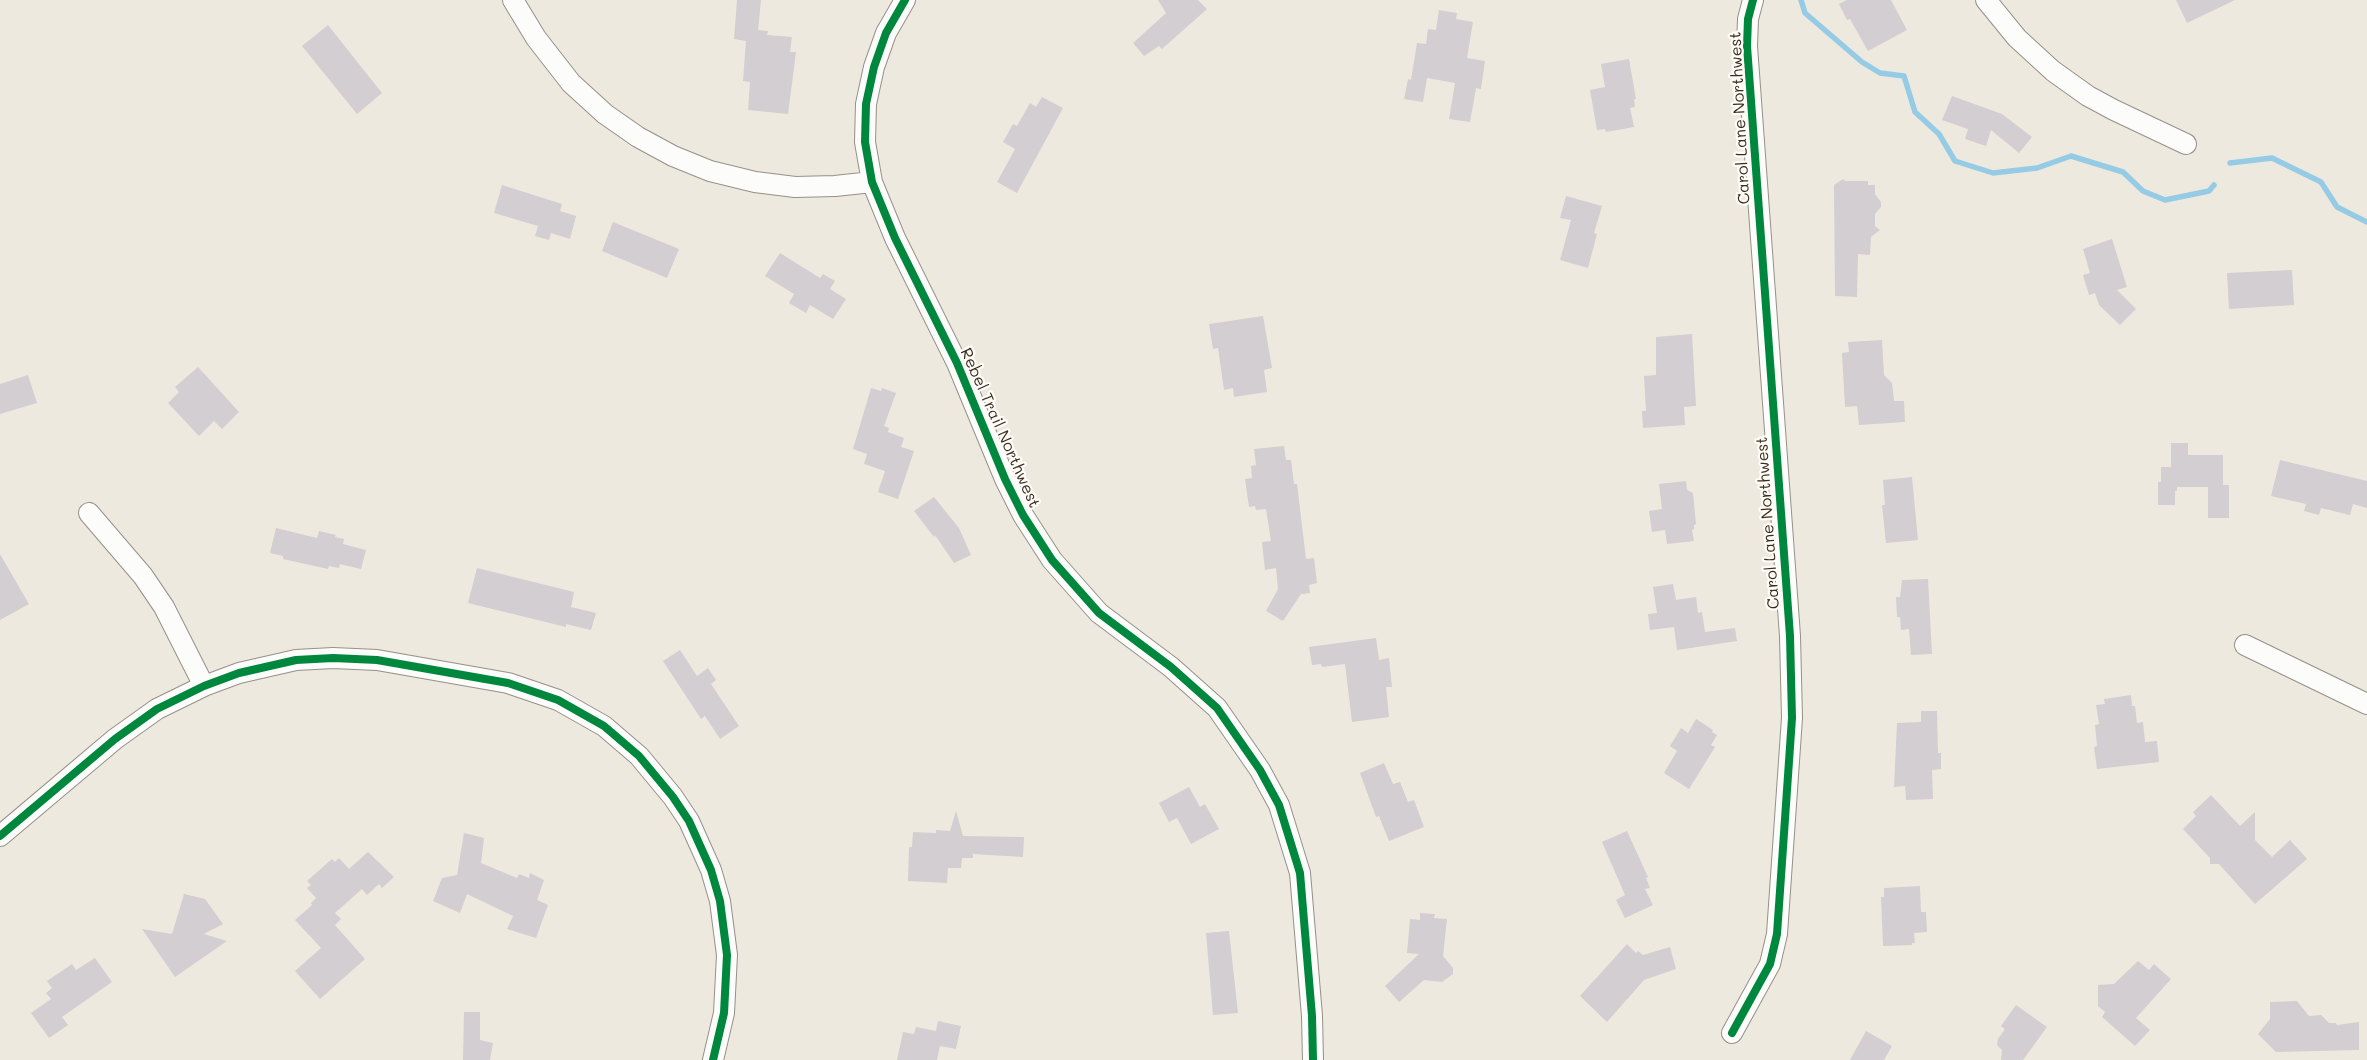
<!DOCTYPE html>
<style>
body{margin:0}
canvas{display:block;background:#eee9de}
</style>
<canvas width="2367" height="1060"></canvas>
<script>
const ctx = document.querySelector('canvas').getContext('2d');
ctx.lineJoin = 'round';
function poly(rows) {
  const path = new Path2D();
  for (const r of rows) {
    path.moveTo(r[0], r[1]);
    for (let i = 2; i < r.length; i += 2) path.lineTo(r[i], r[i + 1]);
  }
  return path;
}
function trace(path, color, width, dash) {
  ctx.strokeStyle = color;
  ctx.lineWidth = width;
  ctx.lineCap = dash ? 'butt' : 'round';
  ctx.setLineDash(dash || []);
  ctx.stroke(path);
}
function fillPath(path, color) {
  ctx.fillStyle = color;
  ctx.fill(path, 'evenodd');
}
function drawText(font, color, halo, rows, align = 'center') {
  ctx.font = font + ' Mali,sans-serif';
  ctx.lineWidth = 4.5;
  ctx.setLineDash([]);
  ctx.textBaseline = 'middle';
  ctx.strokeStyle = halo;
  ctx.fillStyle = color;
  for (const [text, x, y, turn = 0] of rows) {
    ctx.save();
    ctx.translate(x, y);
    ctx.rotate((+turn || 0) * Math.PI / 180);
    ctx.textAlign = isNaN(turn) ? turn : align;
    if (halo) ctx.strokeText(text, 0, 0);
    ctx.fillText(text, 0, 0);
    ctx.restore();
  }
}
const stream = poly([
 [1801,0,1805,13,1862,62,1880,73,1904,76,1915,112,1939,134,1955,161,1993,173,2037,168,2071,156,2123,172,2143,191,2165,200,2209,191,2214,185],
 [2230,163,2272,158,2321,182,2337,207,2367,222]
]);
const building = poly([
 [737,0,761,0,758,30,768,31,767,35,792,37,790,52,796,52,788,114,748,110,750,82,743,81,746,41,734,39],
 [1158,0,1198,0,1207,9,1162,49,1159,46,1144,56,1133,43,1166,13],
 [1847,0,1891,0,1907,30,1868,51,1850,19,1847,20,1839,4],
 [2176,0,2235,0,2187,23],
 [1439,10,1457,13,1456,19,1473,22,1467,58,1485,61,1481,89,1476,88,1470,122,1449,119,1455,83,1427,78,1423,102,1404,99,1408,79,1411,80,1417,43,1426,44,1428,29,1436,30],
 [328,25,382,93,357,114,302,46],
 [1629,59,1636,99,1634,99,1635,107,1630,108,1634,127,1606,132,1605,129,1597,130,1590,90,1605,87,1601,64],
 [1952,96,2002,114,2032,137,2019,153,1991,130,1986,146,1965,139,1968,129,1942,120],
 [1042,97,1063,108,1017,193,997,182,1015,149,1003,142,1013,124,1017,126,1030,103,1036,107],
 [1843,179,1845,181,1868,181,1868,185,1875,185,1875,194,1881,202,1881,207,1875,214,1875,226,1880,230,1871,237,1870,255,1858,254,1857,297,1835,296,1834,185],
 [502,185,562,204,560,211,576,216,570,239,551,233,549,240,535,236,538,226,494,213],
 [1566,196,1602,206,1594,233,1597,234,1588,268,1560,260,1571,220,1560,218],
 [613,222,679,249,667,278,602,251],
 [2112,239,2127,287,2117,290,2136,309,2120,325,2099,305,2095,293,2089,295,2083,275,2090,273,2083,249],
 [780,253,820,278,823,274,835,281,830,289,846,299,833,319,810,305,806,313,789,303,794,294,765,276],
 [2292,270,2294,305,2229,309,2227,273],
 [1263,316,1272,368,1264,370,1267,392,1234,397,1233,388,1224,390,1218,348,1213,349,1209,324],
 [1692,334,1696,406,1684,407,1685,425,1643,428,1642,411,1646,411,1644,376,1656,375,1656,337],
 [1882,340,1884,375,1892,383,1894,401,1904,401,1905,422,1859,425,1857,406,1845,407,1842,353,1849,352,1848,342],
 [198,367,239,412,222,429,214,421,199,436,168,403,179,392,175,387],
 [28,375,37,403,0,414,0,384],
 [871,388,881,391,882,388,896,393,884,426,889,428,888,432,904,438,901,447,914,451,898,499,878,492,885,471,864,464,867,454,853,449],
 [2171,443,2188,443,2188,455,2223,455,2223,485,2229,485,2229,518,2208,518,2208,487,2177,487,2177,491,2175,491,2175,505,2158,505,2158,482,2161,482,2161,467,2171,467],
 [1284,446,1286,460,1291,460,1294,484,1297,484,1306,559,1314,558,1317,583,1309,585,1310,593,1301,594,1283,621,1266,611,1278,589,1276,568,1265,570,1262,542,1271,541,1266,509,1256,510,1255,506,1249,507,1245,479,1252,478,1251,466,1256,465,1254,449],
 [2280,460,2367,481,2367,508,2353,504,2350,515,2321,508,2319,515,2304,511,2306,504,2271,496],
 [1912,477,1918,540,1886,543,1882,505,1885,505,1883,480],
 [1686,481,1687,490,1693,493,1696,524,1694,525,1694,529,1692,530,1694,541,1667,544,1665,530,1652,532,1649,511,1662,509,1659,484],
 [934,497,959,528,971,555,954,563,935,535,934,537,914,511],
 [276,528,317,538,319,531,336,535,335,537,344,539,343,544,366,550,361,569,340,564,339,568,329,566,328,569,283,559,283,556,270,553],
 [0,554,29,604,0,620],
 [477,568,574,592,571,607,596,613,591,630,566,624,566,627,468,603],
 [1928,579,1932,654,1911,655,1909,629,1901,630,1900,617,1897,617,1896,597,1900,597,1902,580],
 [1673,584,1676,600,1696,597,1698,613,1702,612,1705,632,1735,628,1737,641,1677,650,1674,627,1650,630,1648,614,1657,613,1653,587],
 [1376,638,1379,660,1389,658,1392,687,1386,687,1389,717,1352,722,1345,664,1322,667,1321,664,1312,665,1309,647],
 [680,650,697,676,708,668,716,680,711,684,739,726,720,739,705,716,701,719,663,661],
 [2131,695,2132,706,2135,706,2137,723,2143,722,2145,742,2157,741,2159,762,2097,769,2094,747,2097,746,2095,725,2099,724,2096,705,2105,704,2104,699],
 [1921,711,1937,711,1938,753,1941,753,1941,769,1932,770,1933,799,1906,800,1905,786,1894,787,1897,723,1921,722],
 [1696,719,1713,730,1712,732,1717,735,1711,745,1715,747,1689,789,1664,773,1677,751,1670,746,1681,728,1688,733],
 [1384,763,1393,784,1400,782,1408,802,1414,800,1424,827,1389,841,1379,816,1376,817,1360,773],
 [1189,787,1200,807,1205,804,1219,829,1191,844,1177,818,1169,822,1159,803],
 [2211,795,2240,826,2255,812,2255,840,2272,857,2290,840,2307,859,2255,904,2219,864,2210,864,2210,858,2183,829,2196,816,2193,812],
 [956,811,963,836,1024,837,1023,857,973,854,973,858,962,858,961,868,948,868,947,883,908,881,909,847,912,847,913,832,936,833,936,830,950,831],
 [1627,831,1648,877,1646,878,1650,888,1645,889,1653,905,1625,918,1616,900,1625,895,1602,842],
 [464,833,484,838,481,863,517,878,519,874,529,878,530,873,544,880,537,900,548,905,536,938,507,929,513,916,467,894,460,913,433,901,442,878,457,875],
 [368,852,394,877,382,888,379,884,367,895,362,889,335,913,341,919,335,925,365,959,320,999,295,971,321,948,295,920,312,905,311,903,316,898,307,888,311,885,307,881,332,859,335,862,339,858,349,869],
 [1920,886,1921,912,1926,912,1927,932,1914,933,1915,943,1912,943,1912,945,1883,946,1881,897,1884,897,1884,888],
 [184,894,205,899,223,924,204,934,227,941,175,977,142,929,172,934],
 [1420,913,1435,914,1434,918,1447,919,1443,956,1453,968,1453,974,1442,982,1424,980,1399,1002,1385,986,1419,954,1407,953,1410,919,1420,920],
 [1229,931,1238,1013,1213,1015,1206,933],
 [1627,944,1636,953,1638,951,1643,955,1670,947,1676,969,1644,980,1607,1022,1580,996],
 [95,958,112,982,62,1017,68,1025,49,1038,31,1013,51,999,46,993,52,988,47,981,72,964,76,970],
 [2138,961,2149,970,2154,964,2171,979,2136,1018,2150,1030,2135,1046,2102,1017,2105,1012,2098,1006,2098,985,2114,984],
 [2297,1001,2309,1016,2321,1015,2329,1023,2336,1023,2337,1025,2359,1022,2359,1050,2276,1052,2258,1034,2270,1019,2270,1002],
 [2016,1005,2047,1027,2023,1060,2001,1060,2002,1050,1997,1045,1998,1039,2005,1029,2001,1026],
 [464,1012,480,1012,480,1040,493,1043,490,1060,463,1060],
 [938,1021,961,1026,956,1049,940,1046,937,1060,897,1060,903,1032,914,1034,916,1027,936,1031],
 [1866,1031,1892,1046,1884,1060,1850,1060]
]);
const minor = poly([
 [513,0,536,38,571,83,605,114,638,137,673,156,710,171,755,182,795,187,835,186,872,182],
 [905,0,886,33,874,67,866,104,865,142,872,182,895,238,957,363,1005,479,1023,515,1052,560,1099,613,1171,667,1217,708,1260,770,1279,805,1300,873,1312,1016,1313,1060],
 [1986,0,2017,38,2053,71,2088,96,2114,110,2186,144],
 [89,513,143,576,164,607,204,686],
 [2245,645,2367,704],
 [0,836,115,739,157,709,204,686,239,673,296,660,333,658,377,660,508,683,558,700,604,726,639,756,673,797,689,821,711,870,720,901,727,955,724,1013,713,1060],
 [1732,1033,1770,964,1777,934,1792,718,1790,636,1747,46,1748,19,1753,0]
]);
const cycleway = poly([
 [905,0,886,33,874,67,866,104,865,142,872,182,895,238,957,363,1005,479,1023,515,1052,560,1099,613,1171,667,1217,708,1260,770,1279,805,1300,873,1312,1016,1313,1060],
 [0,836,115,739,157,709,204,686,239,673,296,660,333,658,377,660,508,683,558,700,604,726,639,756,673,797,689,821,711,870,720,901,727,955,724,1013,713,1060],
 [1732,1033,1770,964,1777,934,1792,718,1790,636,1747,46,1748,19,1753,0]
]);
const streetNames = [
 ["Carol Lane Northwest",1740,118,-93],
 ["Rebel Trail Northwest",1000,428,66],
 ["Carol Lane Northwest",1768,523,-94]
];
trace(stream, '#96cbe6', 5.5);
fillPath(building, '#d2ced2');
trace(minor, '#969089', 22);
trace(minor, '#fcfcfa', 20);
trace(cycleway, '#00873e', 8);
drawText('16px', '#3b2a1e', '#fdfcf7', streetNames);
</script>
